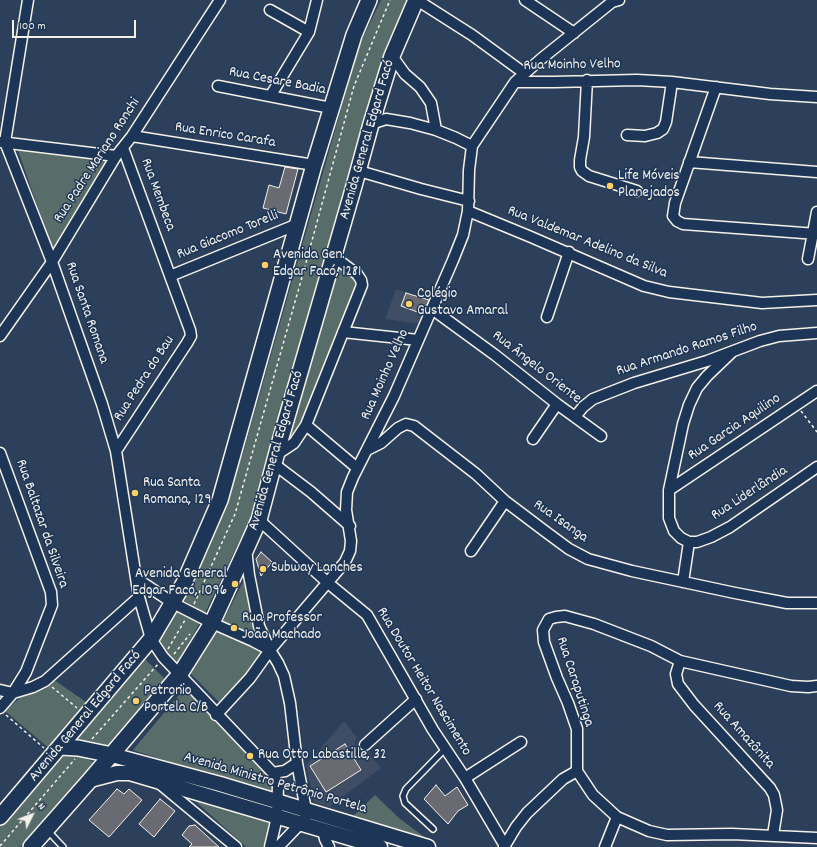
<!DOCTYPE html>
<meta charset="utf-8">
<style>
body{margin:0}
#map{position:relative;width:817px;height:847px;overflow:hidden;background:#2c405c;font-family:Dekko,sans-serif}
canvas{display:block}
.north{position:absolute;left:12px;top:795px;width:40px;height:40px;-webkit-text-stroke:3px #1d3557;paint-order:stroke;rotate:48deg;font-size:11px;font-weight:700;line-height:16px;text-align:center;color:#f4f1e8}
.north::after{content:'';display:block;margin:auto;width:14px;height:18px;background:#f4f1e8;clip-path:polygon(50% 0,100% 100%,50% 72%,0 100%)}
.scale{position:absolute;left:12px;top:20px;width:124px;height:18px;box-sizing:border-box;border:2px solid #f4f1e8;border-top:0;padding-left:5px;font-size:12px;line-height:14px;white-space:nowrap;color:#f4f1e8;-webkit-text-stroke:3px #1d3557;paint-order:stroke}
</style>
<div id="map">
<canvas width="817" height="847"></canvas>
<div class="north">N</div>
<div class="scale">100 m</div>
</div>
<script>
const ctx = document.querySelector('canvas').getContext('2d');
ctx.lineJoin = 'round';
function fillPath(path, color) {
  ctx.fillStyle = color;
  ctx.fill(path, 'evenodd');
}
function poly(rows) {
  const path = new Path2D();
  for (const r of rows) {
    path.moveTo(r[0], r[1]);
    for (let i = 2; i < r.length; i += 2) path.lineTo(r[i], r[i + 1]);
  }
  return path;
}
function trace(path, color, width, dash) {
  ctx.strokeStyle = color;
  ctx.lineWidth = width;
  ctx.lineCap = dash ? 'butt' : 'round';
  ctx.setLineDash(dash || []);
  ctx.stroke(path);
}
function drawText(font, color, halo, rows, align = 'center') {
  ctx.font = font + ' Dekko,sans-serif';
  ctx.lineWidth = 3;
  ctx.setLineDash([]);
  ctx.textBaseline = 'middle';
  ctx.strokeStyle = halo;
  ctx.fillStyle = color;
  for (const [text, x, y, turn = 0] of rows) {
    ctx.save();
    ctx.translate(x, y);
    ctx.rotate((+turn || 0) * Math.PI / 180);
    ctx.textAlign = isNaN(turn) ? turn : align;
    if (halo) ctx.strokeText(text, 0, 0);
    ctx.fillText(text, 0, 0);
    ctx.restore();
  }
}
const built = poly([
 [396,289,430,301,419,324,385,319],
 [344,721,357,738,354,742,362,753,366,749,381,768,329,807,314,802,306,765]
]);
const green = poly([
 [381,0,410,0,387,53,325,254,250,519,205,613,183,600,206,552,243,453,359,46],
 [17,148,112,159,53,250],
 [341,267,360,280,355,293,346,310,305,423,286,446,297,414,332,287],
 [247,574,262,658,221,704,188,671,223,621],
 [177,606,201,620,178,664,156,641],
 [145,659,165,679,109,748,74,738],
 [54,680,89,704,51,750,5,711,24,694],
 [184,689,215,718,273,781,271,796,133,750],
 [65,749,96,763,20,847,0,847,0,824],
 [375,795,399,818,436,846,348,821],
 [194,800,272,821,267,847,246,847]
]);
const building = poly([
 [285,167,298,169,286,214,263,208,269,185,279,188,285,167],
 [406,293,429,300,423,314,401,306,406,293],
 [261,552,272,562,261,576,256,559,261,552],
 [345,744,361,770,326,792,310,766,345,744],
 [436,785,445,796,457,787,468,805,458,811,448,824,424,799,436,785],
 [117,789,124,794,129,789,142,800,109,837,89,820,117,789],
 [160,799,175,811,154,837,139,824,160,799],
 [195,825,219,847,189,847,192,844,182,835,189,826,195,825]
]);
const path = poly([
 [801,411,817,432],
 [194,604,235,514,304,270,354,86,390,0],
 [168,649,185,620],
 [174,654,190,634],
 [52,687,77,708],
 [6,715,44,748],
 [92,739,158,664],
 [0,846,75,759]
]);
const service = poly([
 [433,829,405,803,403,796,406,789,445,749],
 [47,830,63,847]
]);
const minor = poly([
 [28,0,5,142,52,262,102,404,116,451,139,597,151,639,163,657,273,773,278,786,277,817,270,847],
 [417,0,472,35,524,73],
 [525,0,574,33],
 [270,10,309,32],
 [392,56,405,74,420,87,431,103,436,130],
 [587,80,584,137,580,160,580,167,582,171,589,176,637,191],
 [515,82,554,82,637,80,672,82,770,94,817,97],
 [218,86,331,108],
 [716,87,675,203,673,216,677,221,683,224,817,234],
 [271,95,309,32,317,0],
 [371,124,386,119,410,123,436,130,456,138,472,146],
 [627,135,645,136,657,133,663,129,666,122,672,82],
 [132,136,314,165],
 [0,142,116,156],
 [689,162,817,172],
 [359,171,421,189,469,201],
 [468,211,531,237,644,286,669,292,762,303,817,300],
 [334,257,357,274,361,280,362,285,306,425,357,468],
 [808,259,817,212],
 [170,276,298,224],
 [432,309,495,355,557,404,601,436],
 [547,317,569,252],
 [343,332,418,340],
 [0,336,52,262,116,156,132,136,220,0],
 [732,352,707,376,697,388,689,405,683,424,669,490,669,518,674,531,681,538,689,542,697,542,711,537,730,527,817,467],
 [575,417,583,407,593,399,634,383,707,361,760,341,779,336,817,333],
 [533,439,557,404],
 [367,450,381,443,398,428,406,424,414,426,476,474,505,501,546,532,569,549,588,559,632,571,735,593,787,603,817,603],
 [116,451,187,343,191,336,190,330,123,148],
 [0,453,51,592,52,605,26,672,13,693,0,708],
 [277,453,282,451,294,443,306,425],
 [274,464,311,492,350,526],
 [669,490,817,391],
 [259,520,328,583,367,615,433,730,465,778,505,846],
 [246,549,249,575,259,626,270,650,278,663,284,676,290,703,297,763,306,810,306,816,300,824,278,847],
 [471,551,505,501],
 [137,579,173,603,212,623,253,641,270,650],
 [683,582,689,542],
 [680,661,676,674,678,684,694,705,738,753,770,788,774,795,777,810,773,835],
 [817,686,808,687,791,686,680,661,651,646,594,624,565,616,556,617,549,619,543,630,544,642,557,678,568,703,577,729,577,771,593,795,617,817,649,831,667,835,732,834,817,838],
 [0,690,13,693,33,687,45,681,139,597],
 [216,715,250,678,270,650,345,562,350,551,351,541,346,510,347,492,353,477,394,396,453,260,463,235,468,211,469,170,472,146,515,82,541,59,612,2,619,0],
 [365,745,416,699],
 [273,773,285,771,297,763],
 [465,778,521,742],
 [160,784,236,847],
 [323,830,325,839,329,847],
 [504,847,516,827,527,813,563,779,577,771],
 [605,847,617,817]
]);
const secondary = poly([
 [112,755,220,784,428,847],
 [90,780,117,773,130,773,380,847]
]);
const primary = poly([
 [61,747,78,748,112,755],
 [0,817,151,639,184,583,220,500,314,165,354,35,369,0],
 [31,847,90,780,180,674,212,623,246,549,259,520,280,441,354,186,371,124,392,56,416,0]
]);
const markers = [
 [610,186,4,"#ffd166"],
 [265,265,4,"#ffd166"],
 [409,304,4,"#ffd166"],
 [135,493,4,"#ffd166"],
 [263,569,4,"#ffd166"],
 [235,584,4,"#ffd166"],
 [234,628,4,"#ffd166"],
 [136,701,4,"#ffd166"],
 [250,756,4,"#ffd166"]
];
const streetNames = [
 ["Rua Moinho Velho",572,66,-1],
 ["Rua Cesare Badia",277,82,11],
 ["Rua Enrico Carafa",225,136,9],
 ["Avenida General Edgard Facó",368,140,-74],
 ["Rua Padre Mariano Ronchi",98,161,-57],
 ["Rua Membeca",157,195,70],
 ["Rua Giacomo Torelli",228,236,-22],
 ["Rua Valdemar Adelino da Silva",587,243,22],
 ["Rua Santa Romana",86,313,71],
 ["Rua Armando Ramos Filho",687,350,-18],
 ["Rua Ângelo Oriente",536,368,38],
 ["Rua Moinho Velho",386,375,-66],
 ["Rua Pedra do Bau",145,379,-57],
 ["Rua Garcia Aquilino",735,428,-34],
 ["Avenida General Edgard Facó",277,451,-74],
 ["Rua Liderlândia",750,494,-33],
 ["Rua Isanga",560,522,35],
 ["Rua Baltazar da Silveira",41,524,71],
 ["Rua Doutor Heitor Nascimento",423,682,59],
 ["Rua Caraputinga",574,682,72],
 ["Avenida General Edgard Facó",86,717,-50],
 ["Rua Amazônita",743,736,48],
 ["Avenida Ministro Petrônio Portela",275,784,16]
];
const poiNames = [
 ["Life Móveis",618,177],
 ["Planejados",618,194],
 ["Avenida Gen.",273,256],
 ["Edgar Facó, 1281",273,273],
 ["Colégio",417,295],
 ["Gustavo Amaral",417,312],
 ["Rua Santa",143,484],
 ["Romana, 129",143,501],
 ["Subway Lanches",271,569],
 ["Avenida General",227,575,"right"],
 ["Edgar Facó, 1096",227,592,"right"],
 ["Rua Professor",242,619],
 ["João Machado",242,636],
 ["Petronio",144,692],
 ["Portela C/B",144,709],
 ["Rua Otto Labastille, 32",258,756]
];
fillPath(built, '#3e4d63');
fillPath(green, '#586d69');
fillPath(building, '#696a72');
trace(building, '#f4f1e8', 1);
trace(service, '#f4f1e8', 8);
trace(minor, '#f4f1e8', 13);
trace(secondary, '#f4f1e8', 17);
trace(primary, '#f4f1e8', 18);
trace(path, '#f4f1e8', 1.5, [3, 3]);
trace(service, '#1d3557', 5);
trace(minor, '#1d3557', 10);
trace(secondary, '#1d3557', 14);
trace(primary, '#1d3557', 15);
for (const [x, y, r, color] of markers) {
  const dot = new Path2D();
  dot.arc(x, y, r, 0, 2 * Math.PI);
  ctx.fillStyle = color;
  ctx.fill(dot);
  trace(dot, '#1d3557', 1.5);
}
drawText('15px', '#f4f1e8', '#1d3557', streetNames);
drawText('15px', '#f4f1e8', '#1d3557', poiNames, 'left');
</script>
